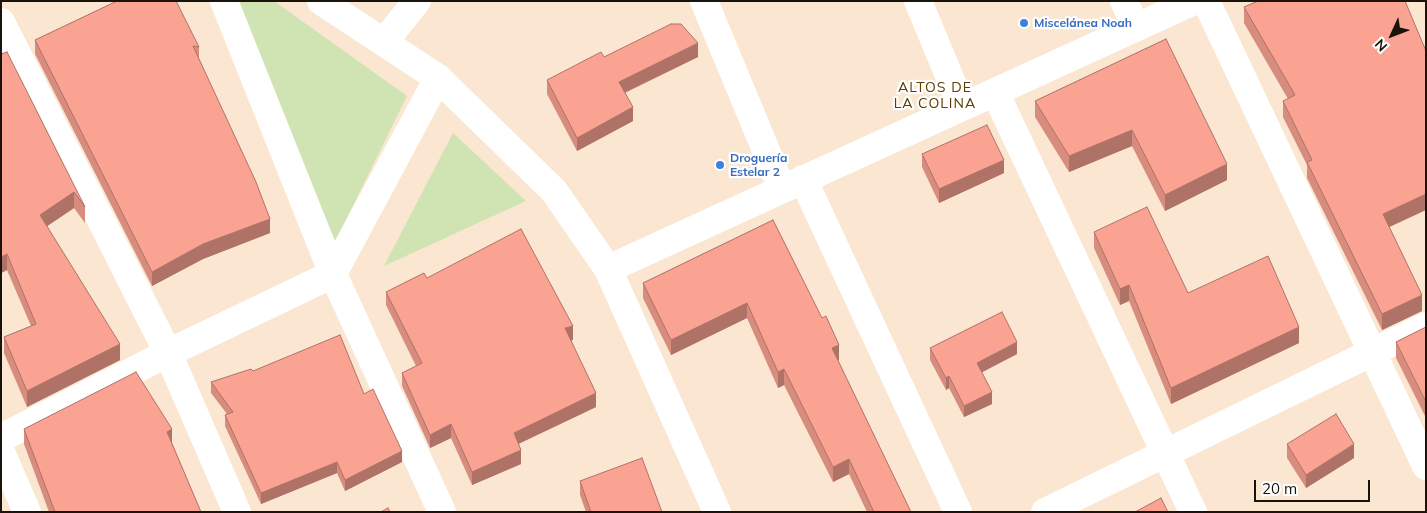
<!DOCTYPE html>
<meta charset="utf-8">
<style>
body{margin:0}
#map{position:relative;width:1427px;height:513px;overflow:hidden;background:#fae6d1;font-family:Mulish,sans-serif}
canvas{display:block}
.frame{position:absolute;inset:0;border:2px solid #1a130c;pointer-events:none}
.north{position:absolute;left:1367px;top:10px;width:50px;height:50px;-webkit-text-stroke:4px #fff;paint-order:stroke;rotate:227deg;font-size:14px;font-weight:700;line-height:20px;text-align:center;color:#1a130c}
.north::after{content:'';display:block;margin:auto;width:18px;height:22px;background:#1a130c;clip-path:polygon(50% 0,100% 100%,50% 72%,0 100%)}
.scale{position:absolute;left:1254px;top:480px;width:116px;height:22px;box-sizing:border-box;border:2px solid #1a130c;border-top:0;padding-left:6px;font-size:15px;line-height:18px;white-space:nowrap;color:#1a130c;-webkit-text-stroke:4px #fff;paint-order:stroke}
</style>
<div id="map">
<canvas width="1427" height="513"></canvas>
<div class="frame"></div>
<div class="north">N</div>
<div class="scale">20 m</div>
</div>
<script>
const ctx = document.querySelector('canvas').getContext('2d');
ctx.lineJoin = 'round';
function fillPath(path, color) {
  ctx.fillStyle = color;
  ctx.fill(path, 'evenodd');
}
function poly(rows) {
  const path = new Path2D();
  for (const r of rows) {
    path.moveTo(r[0], r[1]);
    for (let i = 2; i < r.length; i += 2) path.lineTo(r[i], r[i + 1]);
  }
  return path;
}
function trace(path, color, width, dash) {
  ctx.strokeStyle = color;
  ctx.lineWidth = width;
  ctx.lineCap = dash ? 'butt' : 'round';
  ctx.setLineDash(dash || []);
  ctx.stroke(path);
}
function drawText(font, color, halo, rows, align = 'center') {
  ctx.font = font + ' Mulish,sans-serif';
  ctx.lineWidth = 4.5;
  ctx.setLineDash([]);
  ctx.textBaseline = 'middle';
  ctx.strokeStyle = halo;
  ctx.fillStyle = color;
  for (const [text, x, y, turn = 0] of rows) {
    ctx.save();
    ctx.translate(x, y);
    ctx.rotate((+turn || 0) * Math.PI / 180);
    ctx.textAlign = isNaN(turn) ? turn : align;
    if (halo) ctx.strokeText(text, 0, 0);
    ctx.fillText(text, 0, 0);
    ctx.restore();
  }
}
const green = poly([
 [237,1,274,1,407,96,334,244],
 [453,133,526,201,384,266]
]);
const minor = poly([
 [224,1,333,274,442,512],
 [704,1,782,189],
 [918,1,962,107],
 [1124,1,1136,28],
 [1206,1,1426,466],
 [1,22,168,353,237,512],
 [384,42,417,1],
 [995,92,1193,512],
 [803,179,958,512],
 [608,269,1194,1],
 [1,438,168,353,333,274,438,78],
 [1,452,27,512]
]);
const tertiary = poly([
 [321,1,438,78,554,191,608,269,717,512],
 [1045,512,1426,326]
]);
const wall = poly([
 [117,1,199,47,199,59,270,233,203,259,152,286,35,54,35,40],
 [1244,7,1389,227,1422,311,1382,330,1307,178,1307,165,1283,117,1283,101,1288,99,1244,23],
 [1166,39,1227,180,1165,211,1132,146,1069,172,1035,117,1035,101],
 [1,54,85,207,85,223,74,208,47,226,120,360,27,407,4,353,4,337,31,326,7,270,1,273],
 [604,57,698,57,625,93,633,121,577,151,547,94,547,80],
 [922,154,1004,173,939,203,922,167],
 [773,220,839,360,838,361,911,512,867,512,849,474,833,482,784,385,778,388,747,318,671,355,643,298,643,283],
 [1094,232,1188,293,1299,343,1171,404,1129,301,1120,305,1094,248],
 [427,278,573,340,571,340,596,407,518,444,521,464,472,485,451,438,430,448,402,386,402,373,416,366,386,305,386,292],
 [1426,327,1426,418,1396,358,1396,342],
 [930,348,1017,354,981,372,992,404,964,417,949,388,946,390,930,360],
 [253,371,364,394,402,462,345,491,337,473,261,504,225,426,225,415,227,414,211,393,211,382],
 [24,429,172,443,201,512,49,512,24,444],
 [1287,444,1354,458,1306,488,1287,458],
 [580,481,662,512,586,512,580,495]
]);
const shadedWall = poly([
 [698,43,698,57,619,95,619,82],
 [633,107,633,121,577,151,577,138],
 [1132,130,1132,146,1069,172,1069,156],
 [1004,160,1004,173,939,203,939,189],
 [1227,164,1227,180,1165,211,1165,195],
 [74,192,74,208,40,231,40,215],
 [1426,194,1426,210,1383,230,1383,214],
 [270,219,270,233,203,259,152,286,152,272,203,244],
 [7,254,7,270,1,273,1,257],
 [1129,285,1129,301,1120,305,1120,289],
 [1422,295,1422,311,1382,330,1382,314],
 [747,303,747,318,671,355,671,340],
 [573,326,573,340,565,342,565,328],
 [1299,327,1299,343,1171,404,1171,388],
 [1017,342,1017,354,977,375,977,363],
 [120,344,120,360,27,407,27,391],
 [839,345,839,360,832,363,832,348],
 [784,369,784,385,778,388,778,372],
 [949,376,949,388,946,390,946,378],
 [992,392,992,404,964,417,964,406],
 [596,393,596,407,514,446,514,433],
 [451,424,451,438,430,448,430,435],
 [172,429,172,444,167,432],
 [1354,444,1354,458,1306,488,1306,475],
 [521,450,521,464,472,485,472,472],
 [402,451,402,462,345,491,345,480],
 [849,459,849,474,833,482,833,467],
 [337,462,337,473,261,504,261,493]
]);
const building = poly([
 [117,1,176,1,199,47,193,46,256,182,270,219,203,244,152,272,35,40,117,1],
 [1258,1,1405,1,1426,51,1426,194,1383,214,1422,295,1382,314,1307,162,1312,160,1283,101,1295,95,1244,7,1258,1],
 [671,24,681,24,698,43,619,82,633,107,577,138,547,80,601,52,604,57,671,24],
 [1166,39,1227,164,1165,195,1132,130,1069,156,1035,101,1166,39],
 [7,52,85,207,74,192,40,215,120,344,27,391,4,337,36,324,7,254,1,257,1,54,7,52],
 [987,125,1004,160,939,189,922,154,987,125],
 [1147,207,1188,293,1268,256,1299,327,1171,388,1129,285,1120,289,1094,232,1147,207],
 [773,220,822,318,826,316,839,345,832,348,911,512,874,512,849,459,833,467,784,369,778,372,747,303,671,340,643,283,773,220],
 [521,229,573,326,565,328,596,393,514,433,521,450,472,472,451,424,430,435,402,373,422,363,386,292,424,273,427,278,521,229],
 [1002,312,1017,342,977,363,992,392,964,406,949,376,946,378,930,348,1002,312],
 [1426,327,1426,402,1396,342,1426,327],
 [340,335,364,394,373,389,402,451,345,480,337,462,261,493,225,415,233,412,211,382,251,369,253,371,340,335],
 [136,372,172,429,167,432,201,512,55,512,24,429,136,372],
 [1336,414,1354,444,1306,475,1287,444,1336,414],
 [642,458,662,512,591,512,580,481,642,458],
 [1161,498,1168,512,1135,512,1161,498],
 [388,508,390,512,381,512,388,508]
]);
const markers = [
 [1024,23,5,"#3f7fe0"],
 [720,165,5,"#3f7fe0"]
];
const shopNames = [
 ["Miscelánea Noah",1034,23],
 ["Droguería",730,158],
 ["Estelar 2",730,172]
];
const neighbourhoodNames = [
 ["ALTOS DE",935,88],
 ["LA COLINA",935,104]
];
fillPath(green, '#d0e4b3');
trace(minor, '#fff', 28);
trace(tertiary, '#fff', 28);
fillPath(wall, '#d78c7e');
fillPath(shadedWall, '#af7267');
fillPath(building, '#faa393');
trace(building, '#af7267', 1);
for (const [x, y, r, color] of markers) {
  const dot = new Path2D();
  dot.arc(x, y, r, 0, 2 * Math.PI);
  ctx.fillStyle = color;
  ctx.fill(dot);
  trace(dot, '#fff', 2);
}
drawText('bold 12px', '#366cbe', '#fff', shopNames, 'left');
ctx.letterSpacing = '1px';
drawText('14px', '#5c3e01', '#fff', neighbourhoodNames);
ctx.letterSpacing = '0px';
</script>
